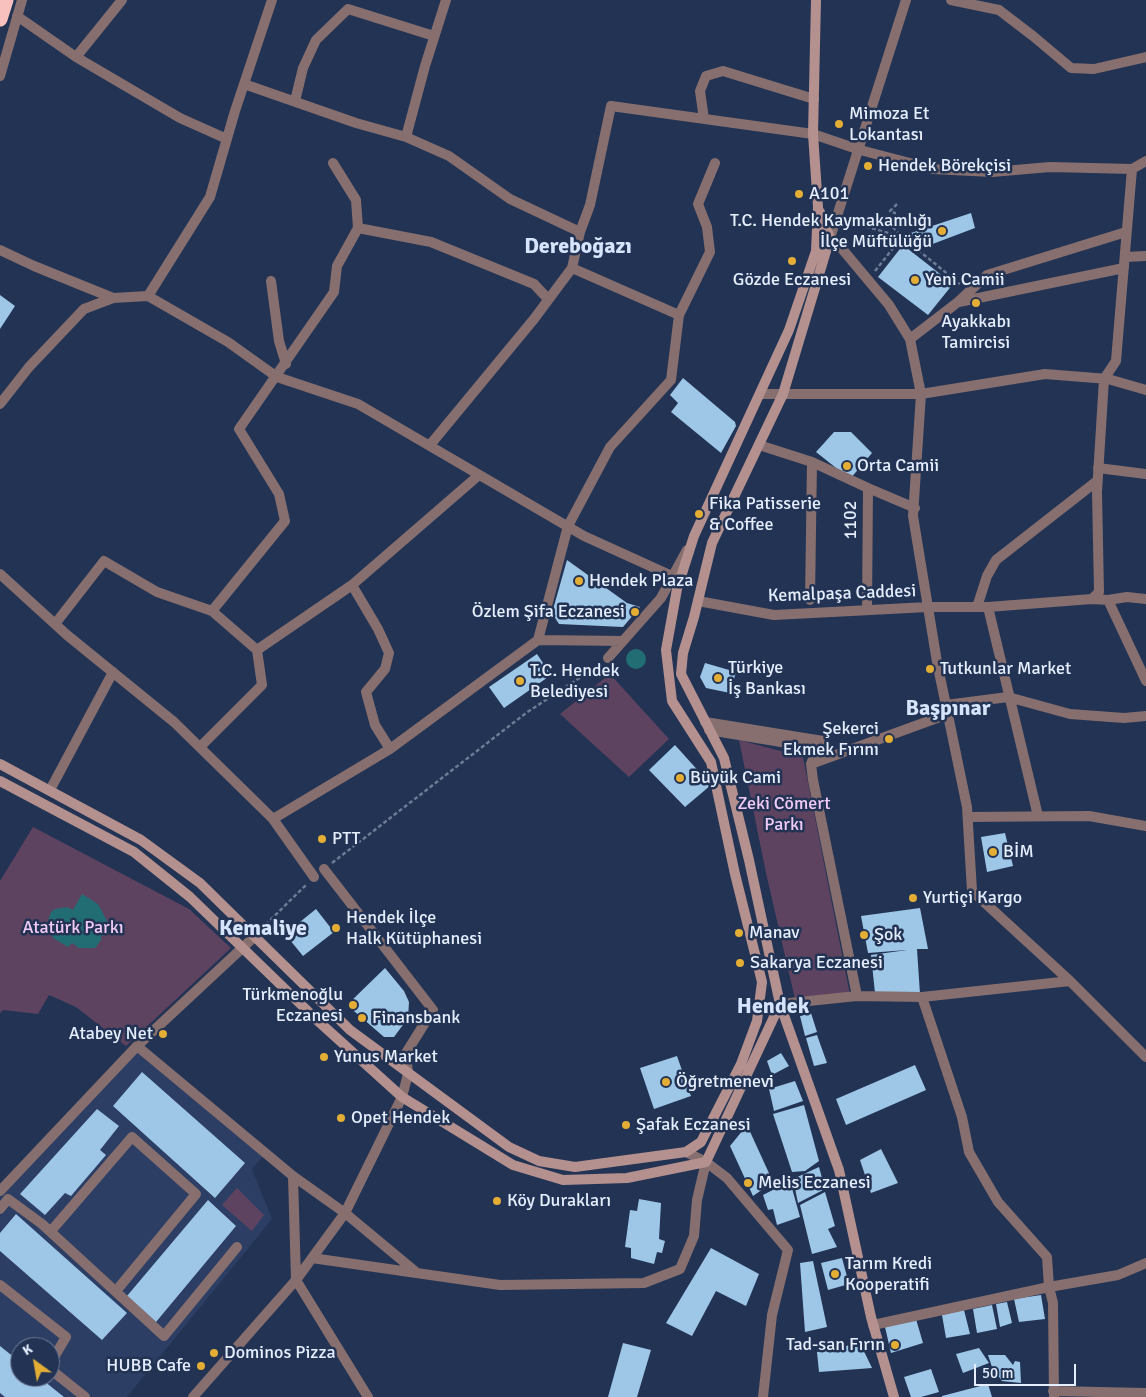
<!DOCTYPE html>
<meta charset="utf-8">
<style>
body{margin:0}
#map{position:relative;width:1146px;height:1397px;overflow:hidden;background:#223354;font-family:Signika,sans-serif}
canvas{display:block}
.north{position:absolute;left:10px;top:1337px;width:50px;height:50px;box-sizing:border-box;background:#223354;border:1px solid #707e98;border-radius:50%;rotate:328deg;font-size:14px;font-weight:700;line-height:20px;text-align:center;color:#e5eeff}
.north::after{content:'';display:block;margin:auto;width:18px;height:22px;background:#e4ae35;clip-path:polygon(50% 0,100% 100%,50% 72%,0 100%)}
.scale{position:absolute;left:974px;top:1364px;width:102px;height:22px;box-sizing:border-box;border:2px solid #e5eeff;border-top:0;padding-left:6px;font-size:15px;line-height:18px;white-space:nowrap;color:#e5eeff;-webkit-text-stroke:4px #223354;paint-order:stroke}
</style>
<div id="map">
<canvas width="1146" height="1397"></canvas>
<div class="north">K</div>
<div class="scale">50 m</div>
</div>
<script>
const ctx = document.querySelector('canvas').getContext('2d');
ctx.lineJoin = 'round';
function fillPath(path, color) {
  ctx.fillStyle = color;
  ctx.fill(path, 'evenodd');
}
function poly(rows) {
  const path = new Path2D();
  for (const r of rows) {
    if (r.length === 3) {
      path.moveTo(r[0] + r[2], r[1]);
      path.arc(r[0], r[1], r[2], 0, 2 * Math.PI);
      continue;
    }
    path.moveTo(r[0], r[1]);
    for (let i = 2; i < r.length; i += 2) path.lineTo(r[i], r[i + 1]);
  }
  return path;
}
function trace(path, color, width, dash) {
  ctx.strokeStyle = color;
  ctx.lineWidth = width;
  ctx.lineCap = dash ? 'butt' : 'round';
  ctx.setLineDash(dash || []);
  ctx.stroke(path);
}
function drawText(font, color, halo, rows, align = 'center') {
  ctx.font = font + ' Signika,sans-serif';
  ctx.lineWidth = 5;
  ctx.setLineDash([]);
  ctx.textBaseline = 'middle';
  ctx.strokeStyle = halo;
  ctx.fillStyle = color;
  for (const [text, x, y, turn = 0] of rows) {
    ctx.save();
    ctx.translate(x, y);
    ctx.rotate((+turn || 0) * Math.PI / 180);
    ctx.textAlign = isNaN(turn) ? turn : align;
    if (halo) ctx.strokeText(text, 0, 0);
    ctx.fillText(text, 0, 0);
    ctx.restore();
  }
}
const built = poly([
 [137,1046,266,1153,252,1169,272,1219,127,1397,0,1397,0,1191],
 [20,1347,50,1347,50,1377,20,1377]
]);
const green = poly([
 [610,674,669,739,629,777,560,714],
 [739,740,803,757,850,995,795,999,766,873],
 [33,827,189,909,231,948,126,1046,76,1007,49,995,38,1014,3,1010,0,1013,0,881],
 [237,1188,264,1215,252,1231,222,1205]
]);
const water = poly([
 [636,659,10],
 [82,894,98,904,111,928,106,935,101,936,101,940,95,948,79,948,72,943,68,947,53,938,47,924,51,912,55,909,67,907,73,910]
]);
const building = poly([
 [971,213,975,228,922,248,908,234],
 [903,245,953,284,928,315,878,277],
 [0,295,15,306,0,329],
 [683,378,735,422,736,426,721,453,671,412,678,403,670,395],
 [834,432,851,432,872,453,850,479,816,452],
 [567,560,627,603,640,607,623,627,559,624,552,613],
 [537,654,551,675,504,708,489,687],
 [705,663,736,672,730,693,706,688,700,677],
 [675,745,711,785,685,807,649,770],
 [1005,833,1013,866,987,872,981,837],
 [920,908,928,949,917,949,920,994,875,993,871,955,907,950,868,953,861,916],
 [316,909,334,932,303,956,285,934],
 [385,968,404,991,409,1002,408,1018,394,1037,384,1037,347,1005],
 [811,1013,817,1032,805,1036,800,1016],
 [817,1035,827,1063,814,1066,806,1038],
 [781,1053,789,1066,772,1075,767,1061],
 [677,1056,691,1096,654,1109,640,1068],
 [915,1065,926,1090,846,1125,836,1099],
 [142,1072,245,1163,215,1198,113,1106],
 [795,1081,803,1101,774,1111,769,1089],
 [804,1105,819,1161,805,1171,792,1172,773,1114],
 [97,1109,119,1126,100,1150,106,1155,71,1196,65,1193,45,1215,20,1194],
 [747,1125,773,1182,753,1196,730,1146],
 [881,1149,898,1183,871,1193,860,1160],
 [819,1167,825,1189,798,1203,793,1179],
 [790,1181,800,1217,777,1225,773,1209,768,1210,763,1195],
 [825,1192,835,1226,828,1229,837,1247,812,1254,800,1205],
 [639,1199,661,1203,659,1239,665,1241,662,1253,657,1252,654,1264,631,1258,631,1248,625,1247,630,1210,637,1211],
 [208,1200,236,1226,156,1322,127,1296],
 [16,1214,127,1313,102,1340,0,1251,0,1233],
 [711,1248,759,1274,746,1306,716,1291,692,1336,666,1323],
 [842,1258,849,1284,828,1290,821,1263],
 [813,1261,827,1327,805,1332,800,1263],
 [1041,1295,1045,1319,1019,1322,1014,1299],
 [1007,1302,1012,1323,1000,1327,996,1304],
 [992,1305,997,1329,977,1333,973,1309],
 [964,1310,970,1334,946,1338,942,1315],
 [916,1319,923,1343,891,1353,885,1327],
 [623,1343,651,1350,637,1397,608,1397],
 [860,1343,872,1368,819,1372,817,1352],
 [0,1346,20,1362,20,1377,39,1377,64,1397,5,1397,0,1393],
 [979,1348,989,1363,963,1373,956,1354],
 [988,1355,1005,1355,1013,1365,1015,1361,1020,1362,1021,1383,1002,1381,992,1367],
 [931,1369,939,1392,921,1397,911,1397,904,1377],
 [988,1384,992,1397,942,1397,942,1396]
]);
const path = poly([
 [897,204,890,211,895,213,889,223,901,236],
 [847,221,902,237,960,284],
 [851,243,900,237],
 [875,271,902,237],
 [332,863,526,713,599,665],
 [261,929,307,884]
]);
const street = poly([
 [446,0,425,66,406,137,449,156,510,199,580,232],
 [906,0,830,238,838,244,889,305,910,339,921,394,913,516,937,662,967,807,972,891,1070,981],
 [951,0,999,10,1033,36,1071,68,1094,69,1146,57],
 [17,16,76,57,180,118,227,139],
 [76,57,122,0],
 [0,76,22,0],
 [244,84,356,123,406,137],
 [295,101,303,68,316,40,348,9,434,36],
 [704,119,700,91,706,76,723,71,814,99],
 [333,163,356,200,358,228,431,242,534,284,548,299],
 [0,250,34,266,113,298],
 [1125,257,1146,256],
 [572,268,679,315,710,252,707,227,698,204,715,163],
 [271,281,279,341,286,364],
 [148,296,210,197,235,111,272,0],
 [959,302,1124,268],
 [910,339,958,302,987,275,1126,232],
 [761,394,921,394,1045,374,1108,379,1146,390],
 [0,404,29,367,84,309,113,298,148,296,228,342,277,377,358,404,584,536,672,576],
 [430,445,534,319,572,268,580,232,590,205,611,106,813,134,860,150,933,169,992,172,1050,167,1132,169],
 [759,445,812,462,868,488,867,610],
 [1098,468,1146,474],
 [868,488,915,508],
 [0,574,67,635,174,722,273,819,314,877],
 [1092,599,1099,592,1097,492,1104,379,1116,361,1132,169,1146,161],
 [810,600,812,462],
 [1108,600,1127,597,1146,599],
 [698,601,774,615,928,607,988,607,1092,599,1108,600,1146,681],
 [977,607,987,576,996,560,1097,481],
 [988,607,1038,816],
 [55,624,104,561,157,592,212,611,285,521,279,494,239,429,334,292,337,266,358,228],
 [538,640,623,641],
 [257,650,352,585,479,475],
 [608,658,661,598,687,550],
 [946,705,1008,697,1070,714,1124,718,1146,716],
 [705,722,823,741,817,748],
 [709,730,817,748,811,764,813,780,857,996],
 [200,747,262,685,257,650,212,611],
 [390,749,538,640,568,526,610,447,671,380,679,315],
 [811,764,948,714],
 [50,790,113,672],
 [968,817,1089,816,1146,826],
 [273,819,390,749,375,725,366,692,385,669,389,653,378,629,352,585],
 [922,997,1070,981,1146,1057],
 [780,1004,857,996,922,997,962,1117,969,1152,998,1202,1047,1257,1049,1287,1118,1275,1146,1263],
 [137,1046,293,1176,345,1213,416,1272],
 [686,1152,706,1162,727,1178,788,1250,772,1315,763,1397],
 [293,1176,296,1280,368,1397],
 [0,1191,137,1046,253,938],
 [0,1209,8,1199,42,1224,164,1336,237,1247],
 [51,1231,132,1137,196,1194,116,1291],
 [312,1258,500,1285,644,1283,680,1269,694,1236,697,1200,706,1162],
 [0,1285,66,1337,50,1364],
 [873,1325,1049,1287,1053,1303,1054,1397],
 [50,1369,85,1397],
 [1053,1391,1146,1393],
 [193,1397,296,1280,345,1213,402,1097,408,1074,406,1053,433,1010,324,869]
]);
const secondary = poly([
 [820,212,830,238,783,394,712,543,694,617,683,653,681,674,724,758,749,860,780,1004,839,1170,871,1317,894,1397],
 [0,764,141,840,200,883,350,1030,509,1147,539,1161,575,1167,686,1152,701,1142,741,1064,757,1021,762,982,735,874,711,762,672,701,666,650,677,589,694,536,789,330,816,251,818,207,813,134,816,0],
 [0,781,134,852,190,897,318,1021,402,1097,513,1165,563,1180,627,1178,706,1162,780,1004]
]);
const highway = poly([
 [0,19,6,0]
]);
const markers = [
 [839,124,5,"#e4ae35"],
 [868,166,5,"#e4ae35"],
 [799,194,5,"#e4ae35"],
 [942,231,5,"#e4ae35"],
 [792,261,5,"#e4ae35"],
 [915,280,5,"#e4ae35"],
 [976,303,5,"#e4ae35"],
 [847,466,5,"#e4ae35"],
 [699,514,5,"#e4ae35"],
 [579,581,5,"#e4ae35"],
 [635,612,5,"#e4ae35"],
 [930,669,5,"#e4ae35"],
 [718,678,5,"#e4ae35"],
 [520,681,5,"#e4ae35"],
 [889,739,5,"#e4ae35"],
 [680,778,5,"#e4ae35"],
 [322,839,5,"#e4ae35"],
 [993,852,5,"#e4ae35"],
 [913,898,5,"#e4ae35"],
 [336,928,5,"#e4ae35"],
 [739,933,5,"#e4ae35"],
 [864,935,5,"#e4ae35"],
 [740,963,5,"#e4ae35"],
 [353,1005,5,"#e4ae35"],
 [362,1018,5,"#e4ae35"],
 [163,1034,5,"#e4ae35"],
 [324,1057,5,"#e4ae35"],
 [666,1082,5,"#e4ae35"],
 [341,1118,5,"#e4ae35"],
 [626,1125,5,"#e4ae35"],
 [748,1183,5,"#e4ae35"],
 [497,1201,5,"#e4ae35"],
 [835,1274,5,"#e4ae35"],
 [895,1345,5,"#e4ae35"],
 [214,1353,5,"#e4ae35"],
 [201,1366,5,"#e4ae35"]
];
const poiNames = [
 ["Mimoza Et",849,114],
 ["Lokantası",849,135],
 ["Hendek Börekçisi",878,166],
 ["A101",809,194],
 ["T.C. Hendek Kaymakamlığı",932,221,"right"],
 ["İlçe Müftülüğü",932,242,"right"],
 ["Gözde Eczanesi",792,280,"center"],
 ["Yeni Camii",925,280],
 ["Ayakkabı",976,322,"center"],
 ["Tamircisi",976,343,"center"],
 ["Orta Camii",857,466],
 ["Fika Patisserie",709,504],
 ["& Coffee",709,525],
 ["Hendek Plaza",589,581],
 ["Özlem Şifa Eczanesi",625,612,"right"],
 ["Türkiye",728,668],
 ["İş Bankası",728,689],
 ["Tutkunlar Market",940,669],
 ["T.C. Hendek",530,671],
 ["Belediyesi",530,692],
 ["Şekerci",879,729,"right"],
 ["Ekmek Fırını",879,750,"right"],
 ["Büyük Cami",690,778],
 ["PTT",332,839],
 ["BİM",1003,852],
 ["Yurtiçi Kargo",923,898],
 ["Hendek İlçe",346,918],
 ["Halk Kütüphanesi",346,939],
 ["Manav",749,933],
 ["Şok",874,935],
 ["Sakarya Eczanesi",750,963],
 ["Türkmenoğlu",343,995,"right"],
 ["Eczanesi",343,1016,"right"],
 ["Finansbank",372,1018],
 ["Atabey Net",153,1034,"right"],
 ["Yunus Market",334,1057],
 ["Öğretmenevi",676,1082],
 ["Opet Hendek",351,1118],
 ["Şafak Eczanesi",636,1125],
 ["Melis Eczanesi",758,1183],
 ["Köy Durakları",507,1201],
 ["Tarım Kredi",845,1264],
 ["Kooperatifi",845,1285],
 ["Tad-san Fırın",885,1345,"right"],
 ["Dominos Pizza",224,1353],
 ["HUBB Cafe",191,1366,"right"]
];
const streetNames = [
 ["1102",851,520,-90],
 ["Kemalpaşa Caddesi",842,594,-2]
];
const parkNames = [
 ["Zeki Cömert",784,804],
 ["Parkı",784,825],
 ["Atatürk Parkı",73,928]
];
const districtNames = [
 ["Dereboğazı",578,247],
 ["Başpınar",948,709],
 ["Kemaliye",263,929],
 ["Hendek",773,1007]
];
fillPath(built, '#2c3e64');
fillPath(green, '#5e4361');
fillPath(water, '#226d73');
fillPath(building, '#9ec6e7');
trace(path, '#6d7b95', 2.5, [4, 2.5]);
trace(street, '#866f6e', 10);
trace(secondary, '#b4918e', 10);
trace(highway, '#f8c1be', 15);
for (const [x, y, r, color] of markers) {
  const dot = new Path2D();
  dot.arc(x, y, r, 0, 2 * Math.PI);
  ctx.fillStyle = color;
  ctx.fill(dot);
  trace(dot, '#223354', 2);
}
drawText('18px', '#e5eeff', '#223354', poiNames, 'left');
drawText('18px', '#e5eeff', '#223354', streetNames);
drawText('18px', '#f2cbf6', '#223354', parkNames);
drawText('bold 22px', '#d6e4fe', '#223354', districtNames);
</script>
